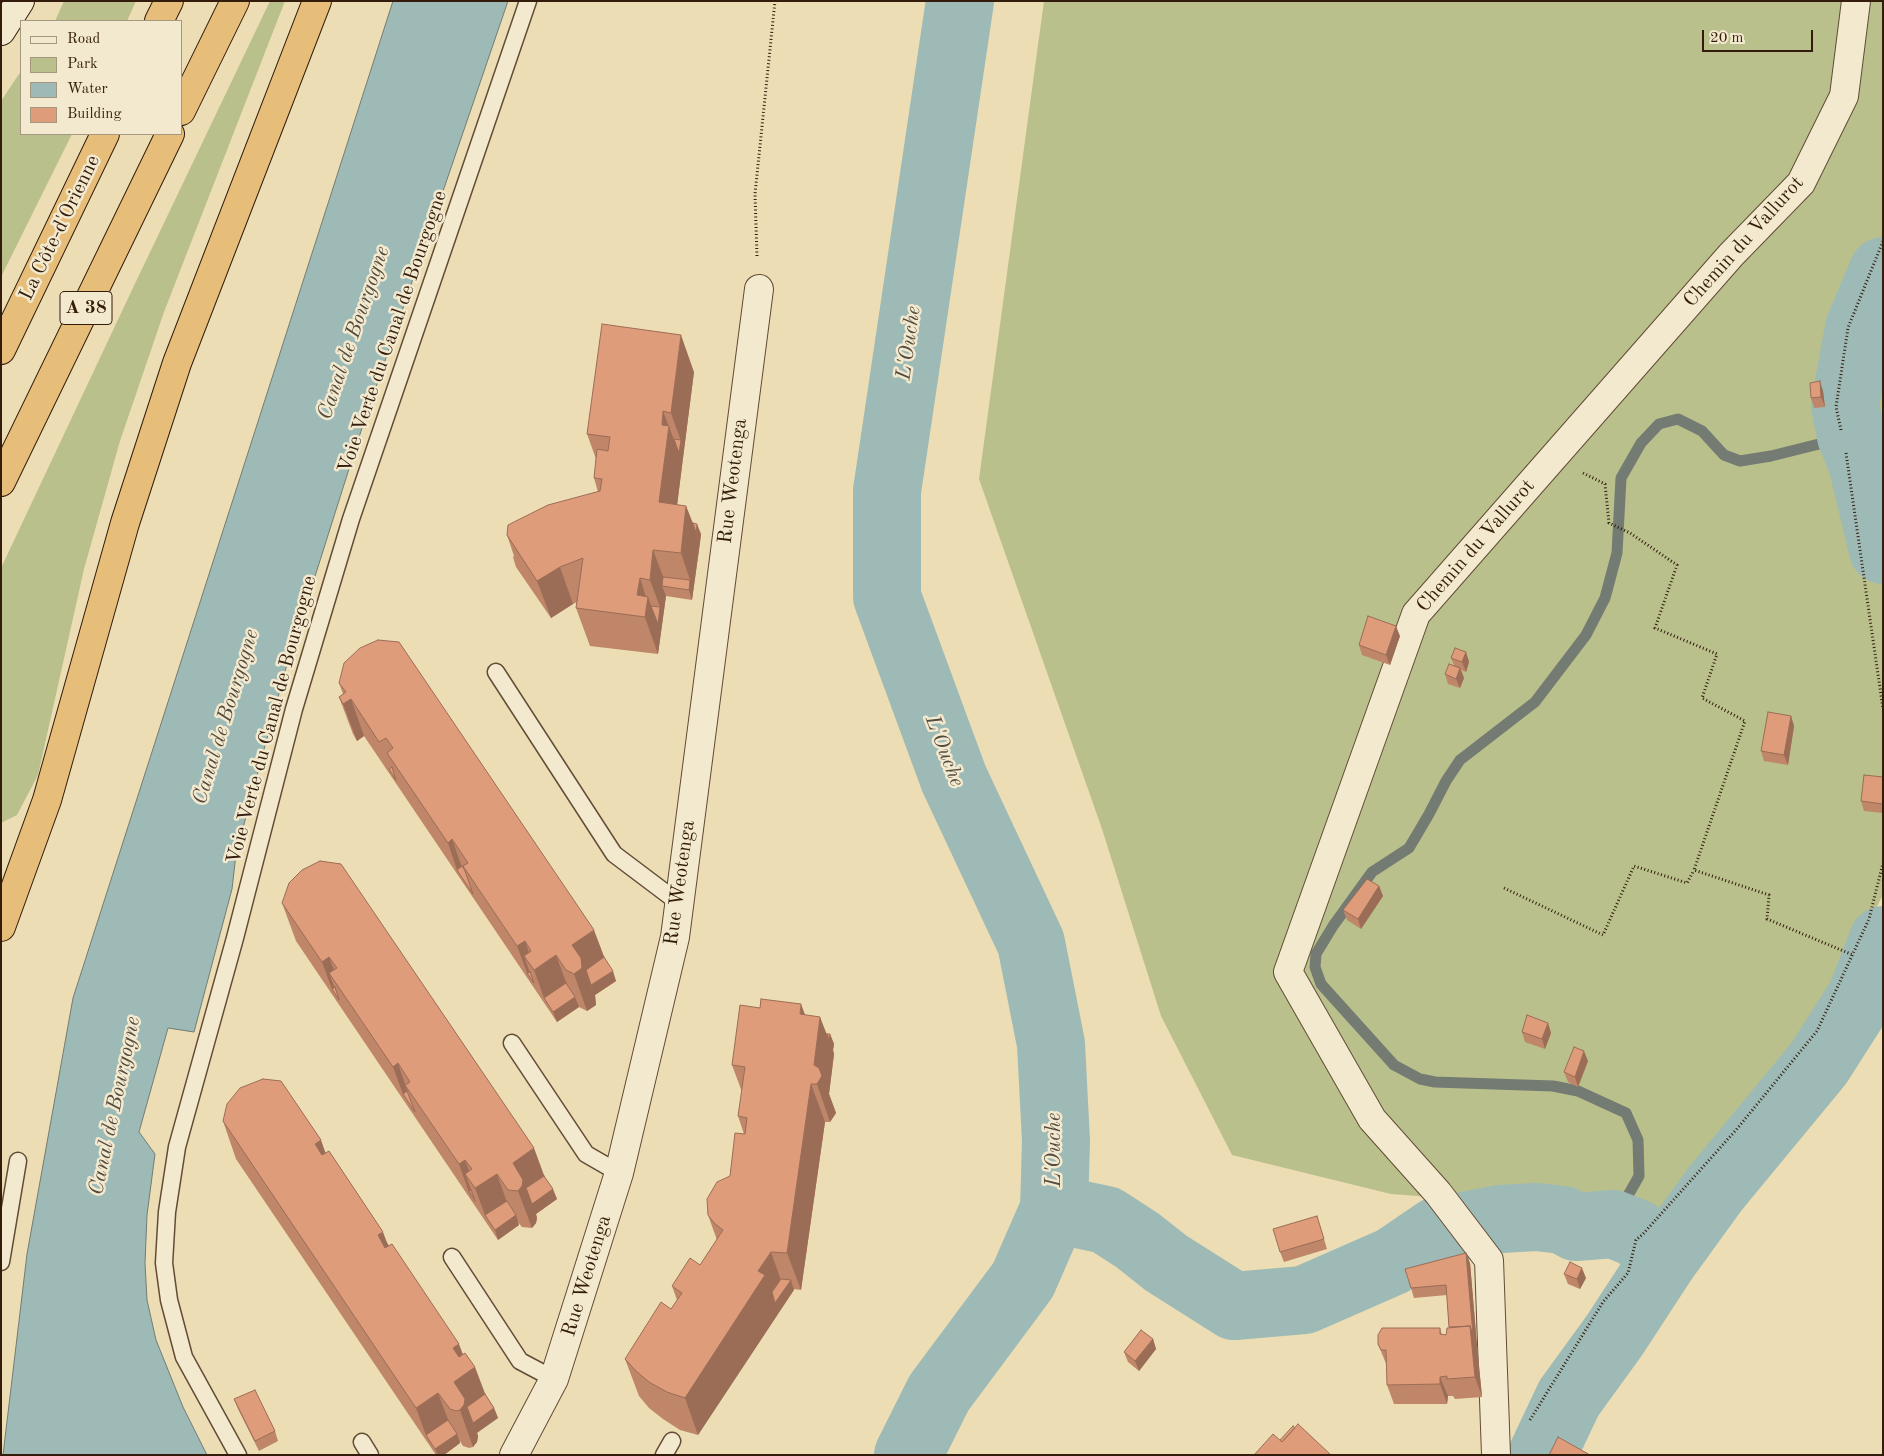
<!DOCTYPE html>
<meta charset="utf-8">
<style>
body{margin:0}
#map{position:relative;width:1884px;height:1456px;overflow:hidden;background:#edddb4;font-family:"Old Standard TT",serif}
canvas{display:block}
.frame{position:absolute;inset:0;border:2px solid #331c0c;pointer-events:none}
.legend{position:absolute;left:20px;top:20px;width:162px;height:115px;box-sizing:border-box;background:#f3e9ce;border:1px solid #a69780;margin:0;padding:6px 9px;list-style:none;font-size:15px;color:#331c0c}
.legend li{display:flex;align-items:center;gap:10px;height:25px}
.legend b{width:25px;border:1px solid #a69780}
.scale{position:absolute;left:1702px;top:30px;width:111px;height:22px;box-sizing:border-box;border:2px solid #331c0c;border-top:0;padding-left:6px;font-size:15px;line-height:18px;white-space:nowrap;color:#331c0c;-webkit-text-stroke:4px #f3e9ce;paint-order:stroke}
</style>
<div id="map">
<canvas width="1884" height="1456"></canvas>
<div class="frame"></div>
<ul class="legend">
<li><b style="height:6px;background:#f3e9ce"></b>Road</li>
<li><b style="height:14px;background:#b9c08c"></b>Park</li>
<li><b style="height:14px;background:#9dbab6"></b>Water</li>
<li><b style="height:14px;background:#de9c7b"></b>Building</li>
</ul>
<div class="scale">20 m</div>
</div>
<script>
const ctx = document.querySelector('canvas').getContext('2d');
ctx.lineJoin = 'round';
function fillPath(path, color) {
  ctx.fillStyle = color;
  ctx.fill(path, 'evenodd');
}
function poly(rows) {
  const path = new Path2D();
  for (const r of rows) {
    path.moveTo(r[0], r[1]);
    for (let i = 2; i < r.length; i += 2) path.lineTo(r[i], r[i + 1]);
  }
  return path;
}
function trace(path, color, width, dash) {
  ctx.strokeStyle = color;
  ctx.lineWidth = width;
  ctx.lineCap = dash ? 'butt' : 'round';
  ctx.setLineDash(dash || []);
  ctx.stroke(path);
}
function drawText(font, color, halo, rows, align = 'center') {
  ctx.font = font + ' "Old Standard TT",serif';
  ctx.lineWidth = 5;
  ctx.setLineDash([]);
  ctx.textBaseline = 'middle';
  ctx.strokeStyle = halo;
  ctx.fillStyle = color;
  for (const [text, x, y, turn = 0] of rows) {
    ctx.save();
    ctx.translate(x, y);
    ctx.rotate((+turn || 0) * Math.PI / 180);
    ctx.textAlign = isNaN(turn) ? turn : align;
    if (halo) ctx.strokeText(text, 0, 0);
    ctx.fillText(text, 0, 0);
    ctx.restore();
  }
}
const green = poly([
 [64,1,136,1,127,21,55,21],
 [270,1,285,1,164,312,120,441,84,569,38,775,17,815,1,823,1,568,131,292],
 [1044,1,1883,1,1883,895,1833,990,1660,1219,1576,1208,1391,1194,1232,1155,1161,1016,1102,829,979,479],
 [21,71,21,134,72,134,1,277,1,101]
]);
const water = poly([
 [393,1,508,1,361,431,285,671,236,854,232,889,194,1032,168,1028,139,1132,155,1154,147,1215,145,1263,147,1300,156,1340,183,1407,207,1455,3,1455,27,1254,73,998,393,1]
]);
const stream = poly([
 [1576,1227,1599,1218,1626,1199,1639,1176,1638,1140,1626,1113,1578,1091,1553,1086,1435,1082,1420,1079,1394,1065,1321,984,1315,967,1316,954,1333,926,1372,872,1409,848,1429,814,1446,781,1460,760,1535,702,1586,635,1605,598,1617,553,1621,478,1641,443,1659,424,1678,419,1702,431,1724,455,1740,461,1771,456,1851,436]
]);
const river = poly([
 [1883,271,1859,328,1845,405,1851,436,1862,463,1883,550],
 [1054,1209,1106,1220,1137,1240,1166,1263,1234,1306,1304,1300,1393,1261,1437,1231,1501,1219,1536,1217,1563,1220,1576,1227,1613,1224,1636,1233,1665,1258],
 [908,1455,939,1393,1023,1280,1054,1209,1056,1141,1051,1044,1031,943,954,779,887,597,887,491,960,1],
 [1542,1455,1569,1398,1614,1336,1665,1258,1715,1189,1819,1063,1861,997,1883,940]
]);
const path = poly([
 [757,256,755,194,775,1],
 [1841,430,1836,407,1848,328,1883,241],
 [1846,453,1883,709],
 [1583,473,1605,484,1609,523,1630,533,1677,565,1655,628,1717,654,1702,698,1745,721,1694,870,1769,895,1767,919,1853,955],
 [1504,888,1603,935,1634,866,1687,883,1694,870],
 [1530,1420,1603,1302,1628,1273,1636,1240,1643,1234,1736,1130,1817,1031,1869,919,1883,863]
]);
const service = poly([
 [496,672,614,854,679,903],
 [512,1043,586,1154,619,1173],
 [452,1257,520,1361,554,1379],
 [1,1262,18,1161],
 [362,1442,370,1455],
 [238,1455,184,1357,169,1300,164,1263,167,1212,177,1147,235,938,294,709,351,519,528,1],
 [664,1455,672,1441]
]);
const minor = poly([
 [514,1455,554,1379,619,1173,675,937,759,289],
 [1496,1455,1489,1260,1438,1193,1372,1119,1288,972,1416,614,1731,255,1801,183,1844,96,1856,1]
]);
const secondary = poly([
 [1,31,20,1]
]);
const motorway = poly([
 [159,21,169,1],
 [181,111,235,1],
 [1,350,105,134],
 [1,482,170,134],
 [1,927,47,800,125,523,177,363,317,1]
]);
const wall = poly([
 [694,372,677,505,686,506,693,523,701,534,692,600,666,596,658,654,590,646,576,608,577,602,573,604,551,618,516,567,513,557,514,556,507,535,598,492,594,478,596,459,587,434],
 [1823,391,1825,407,1814,408,1811,398],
 [1400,636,1390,665,1362,655,1359,645],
 [1466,652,1469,662,1466,672,1461,670,1464,678,1460,688,1448,684,1445,674,1454,665,1451,658],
 [339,683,604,957,616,981,595,995,596,1005,587,1011,579,1007,557,1022,364,736,357,741,353,734,339,697,343,694],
 [1791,716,1794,726,1788,765,1764,761,1761,751],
 [1883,777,1883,813,1864,811,1861,801],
 [1379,886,1383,896,1361,929,1347,920,1343,910],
 [282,903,544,1176,557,1199,536,1214,537,1218,536,1223,532,1228,522,1227,518,1222,519,1225,498,1240,296,941],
 [805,1015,827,1034,830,1034,834,1044,833,1050,834,1054,829,1094,836,1113,830,1122,825,1122,801,1290,794,1289,698,1435,680,1430,663,1419,649,1408,639,1396,625,1359,671,1309,677,1300,672,1286,700,1265,717,1240,708,1215,730,1176,744,1134,738,1116,742,1092,732,1065],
 [1548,1023,1551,1033,1545,1049,1525,1042,1522,1032],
 [1588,1061,1578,1087,1568,1082,1564,1072],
 [223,1121,326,1153,463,1354,485,1394,494,1408,498,1418,477,1432,478,1436,477,1442,473,1447,469,1448,463,1446,460,1441,460,1443,444,1455,436,1455,236,1159],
 [1320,1226,1327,1249,1284,1262,1280,1252],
 [1470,1263,1477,1345,1482,1397,1455,1399,1453,1396,1448,1396,1447,1404,1394,1404,1387,1385,1387,1366,1378,1344,1440,1328,1442,1335,1446,1335,1449,1327,1447,1295,1414,1298,1411,1288],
 [1564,1274,1586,1278,1580,1289,1568,1284],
 [1153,1339,1156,1349,1139,1371,1128,1362,1124,1352],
 [234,1399,275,1431,278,1441,259,1451,238,1409]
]);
const shadedWall = poly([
 [681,335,694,372,684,450,671,413],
 [1820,381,1823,391,1825,407,1821,397],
 [663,411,679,453,681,440,684,450,674,530,659,502,662,425],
 [686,506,700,543,692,600,689,590,690,580,681,553],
 [697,524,701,534,700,543,696,533],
 [653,550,667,587,662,586,666,596,658,654,637,595,640,578,647,600,648,597,658,624,660,607,650,580],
 [560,567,573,604,551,618,537,581],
 [1396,626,1400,636,1390,665,1386,655],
 [1466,652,1469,662,1466,672,1462,662],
 [1460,668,1464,678,1460,688,1456,679],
 [351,699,364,736,357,741,343,704],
 [1791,716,1794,726,1788,765,1784,755],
 [452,839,465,876,457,870,448,843],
 [1379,886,1383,896,1361,929,1358,919],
 [594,930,608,967,589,979,595,995,596,1005,587,1011,574,974,572,945],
 [525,941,535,970,556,955,570,993,544,998,534,970,524,956,533,982,527,973,531,983,517,946],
 [329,957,342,991,329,973,338,997,332,989,322,962],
 [613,971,616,981,595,995,591,985],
 [575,997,579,1007,557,1022,553,1012],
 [801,1004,815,1041,800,1014],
 [820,1017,829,1040,830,1034,834,1044,833,1050,834,1054,829,1094,836,1113,830,1122,817,1084,814,1065],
 [1548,1023,1551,1033,1545,1049,1542,1039],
 [1584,1051,1588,1061,1578,1087,1575,1077],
 [398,1063,406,1087,405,1085,411,1101,403,1094,393,1067],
 [811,1084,825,1122,801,1290,787,1253],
 [321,1140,334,1177,315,1144],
 [534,1148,548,1186,553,1189,557,1199,536,1214,537,1218,536,1223,532,1228,518,1191,513,1163],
 [465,1160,476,1188,497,1174,510,1211,485,1215,475,1188,465,1174,475,1200,469,1191,472,1201,459,1164],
 [516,1215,519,1225,498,1240,495,1230],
 [383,1232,397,1269,378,1235],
 [771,1252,784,1289,791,1280,794,1290,698,1435,685,1398,758,1271],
 [1466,1253,1470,1263,1477,1345,1482,1397,1475,1377,1470,1326],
 [1582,1268,1586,1278,1580,1289,1577,1279],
 [1153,1339,1156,1349,1139,1371,1135,1361],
 [459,1344,469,1371,475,1367,489,1404,471,1417,478,1436,477,1442,473,1447,460,1410,454,1382,453,1348],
 [1440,1377,1448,1396,1447,1404,1440,1384],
 [438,1393,452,1430,426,1435,416,1408],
 [494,1408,498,1418,477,1433,473,1423],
 [457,1434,460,1443,444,1455,438,1455,435,1449]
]);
const building = poly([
 [602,324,681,335,671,413,663,411,662,425,669,426,659,502,686,506,681,553,653,550,650,580,640,578,637,595,648,597,645,617,576,608,583,558,560,567,537,581,507,535,508,525,548,505,600,491,602,479,594,478,597,449,608,451,610,437,587,434,602,324],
 [1820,381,1821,397,1811,398,1810,383,1820,381],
 [674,439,681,440,679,453,674,439],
 [693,523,697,524,696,533,693,523],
 [663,577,690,580,689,590,662,586,663,577],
 [651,606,660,607,658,624,651,606],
 [1368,616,1396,626,1386,655,1359,645,1368,616],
 [378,640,399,642,594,930,572,945,581,958,582,968,574,974,566,970,556,955,534,970,524,956,531,951,525,941,517,946,463,866,468,863,452,839,448,843,387,753,393,748,386,738,379,742,351,699,343,704,339,697,346,692,339,683,344,663,360,648,378,640],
 [1455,648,1466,652,1462,662,1451,658,1455,648],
 [1449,664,1460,668,1456,679,1445,674,1449,664],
 [1768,712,1791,716,1784,755,1761,751,1768,712],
 [392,767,396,780,389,769,392,767],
 [1864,775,1883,777,1883,804,1861,801,1864,775],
 [320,861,341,864,534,1148,513,1163,523,1180,522,1186,518,1191,508,1190,497,1174,475,1188,465,1174,472,1169,465,1160,459,1164,405,1085,410,1082,398,1063,393,1067,329,973,337,968,329,957,322,962,282,903,289,883,302,870,320,861],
 [462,866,465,871,473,894,457,870,462,866],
 [1367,879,1379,886,1358,919,1343,910,1367,879],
 [604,957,613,971,591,985,586,970,604,957],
 [530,972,534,983,527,973,530,972],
 [566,983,575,997,553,1012,544,998,566,983],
 [335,987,339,1000,332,989,335,987],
 [761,999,801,1004,800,1014,820,1017,814,1065,819,1068,822,1076,817,1084,811,1084,787,1253,771,1252,758,1271,765,1275,685,1398,667,1392,649,1382,636,1371,625,1359,661,1302,671,1309,682,1293,672,1286,690,1258,700,1265,723,1230,714,1223,708,1215,707,1199,717,1182,730,1176,735,1133,745,1134,747,1118,738,1116,745,1067,732,1065,740,1005,760,1008,761,999],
 [1527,1015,1548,1023,1542,1039,1522,1032,1527,1015],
 [827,1034,830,1034,829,1040,827,1034],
 [1574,1047,1584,1051,1575,1077,1564,1072,1574,1047],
 [263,1079,281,1081,321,1140,315,1144,322,1155,329,1151,383,1232,378,1235,385,1248,392,1244,459,1344,453,1348,459,1357,465,1353,475,1367,454,1382,465,1399,464,1405,460,1410,456,1411,450,1409,438,1393,416,1408,223,1121,227,1104,240,1088,263,1079],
 [407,1091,415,1112,403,1094,407,1091],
 [544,1176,553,1189,532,1204,526,1188,544,1176],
 [471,1190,475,1201,469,1191,471,1190],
 [507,1201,516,1215,495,1230,485,1215,507,1201],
 [1317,1216,1324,1239,1280,1252,1273,1229,1317,1216],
 [1466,1253,1473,1335,1470,1326,1449,1327,1446,1285,1411,1288,1405,1269,1466,1253],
 [1570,1262,1582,1268,1577,1279,1564,1274,1570,1262],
 [781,1279,791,1280,775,1303,772,1292,781,1279],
 [1470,1326,1475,1377,1447,1379,1447,1376,1440,1377,1440,1384,1387,1385,1386,1350,1381,1350,1378,1344,1378,1335,1382,1328,1440,1328,1440,1334,1446,1335,1447,1328,1470,1326],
 [1141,1330,1153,1339,1135,1361,1124,1352,1141,1330],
 [255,1390,275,1431,255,1441,234,1399,255,1390],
 [485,1394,494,1408,473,1423,467,1407,485,1394],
 [448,1420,457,1434,435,1449,426,1435,448,1420],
 [1298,1424,1331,1455,1254,1455,1273,1434,1282,1442,1298,1424],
 [1293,1426,1295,1428,1282,1442,1280,1440,1293,1426],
 [1558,1437,1590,1455,1549,1455,1558,1437]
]);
const shields = [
 [86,308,52]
];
const shieldNames = [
 ["A 38",86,308]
];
const streetNames = [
 ["La Côte-d'Orienne",60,228,-64],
 ["Chemin du Vallurot",1744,242,-48],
 ["Voie Verte du Canal de Bourgogne",393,332,-71],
 ["Rue Weotenga",733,481,-83],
 ["Chemin du Vallurot",1476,546,-49],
 ["Voie Verte du Canal de Bourgogne",272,720,-75],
 ["Rue Weotenga",680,883,-82],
 ["Rue Weotenga",587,1276,-73]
];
const waterNames = [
 ["Canal de Bourgogne",354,333,-71],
 ["L'Ouche",909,343,-82],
 ["Canal de Bourgogne",226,717,-73],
 ["L'Ouche",944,751,69],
 ["Canal de Bourgogne",115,1106,-78],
 ["L'Ouche",1054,1150,-90]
];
fillPath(green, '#b9c08c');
fillPath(water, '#9dbab6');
trace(water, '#737b72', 1);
trace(stream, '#737b72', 11);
trace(river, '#9dbab6', 68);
trace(service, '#624c36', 19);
trace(minor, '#624c36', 30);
trace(secondary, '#331c0c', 30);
trace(motorway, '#331c0c', 30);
trace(path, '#331c0c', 3, [1, 2.5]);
trace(service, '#f3e9ce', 16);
trace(minor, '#f3e9ce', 28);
trace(secondary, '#f3e9ce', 28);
trace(motorway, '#e6be7a', 28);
fillPath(wall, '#bf866a');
fillPath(shadedWall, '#9b6d56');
fillPath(building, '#de9c7b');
trace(building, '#9b6d56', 1);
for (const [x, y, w] of shields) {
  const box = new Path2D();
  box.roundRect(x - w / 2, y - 16.5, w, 33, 4);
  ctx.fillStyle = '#f3e9ce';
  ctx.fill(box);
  trace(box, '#331c0c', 1);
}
drawText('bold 19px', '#331c0c', null, shieldNames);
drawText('20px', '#331c0c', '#f3e9ce', streetNames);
drawText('italic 21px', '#534b3f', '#f3e9ce', waterNames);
</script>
